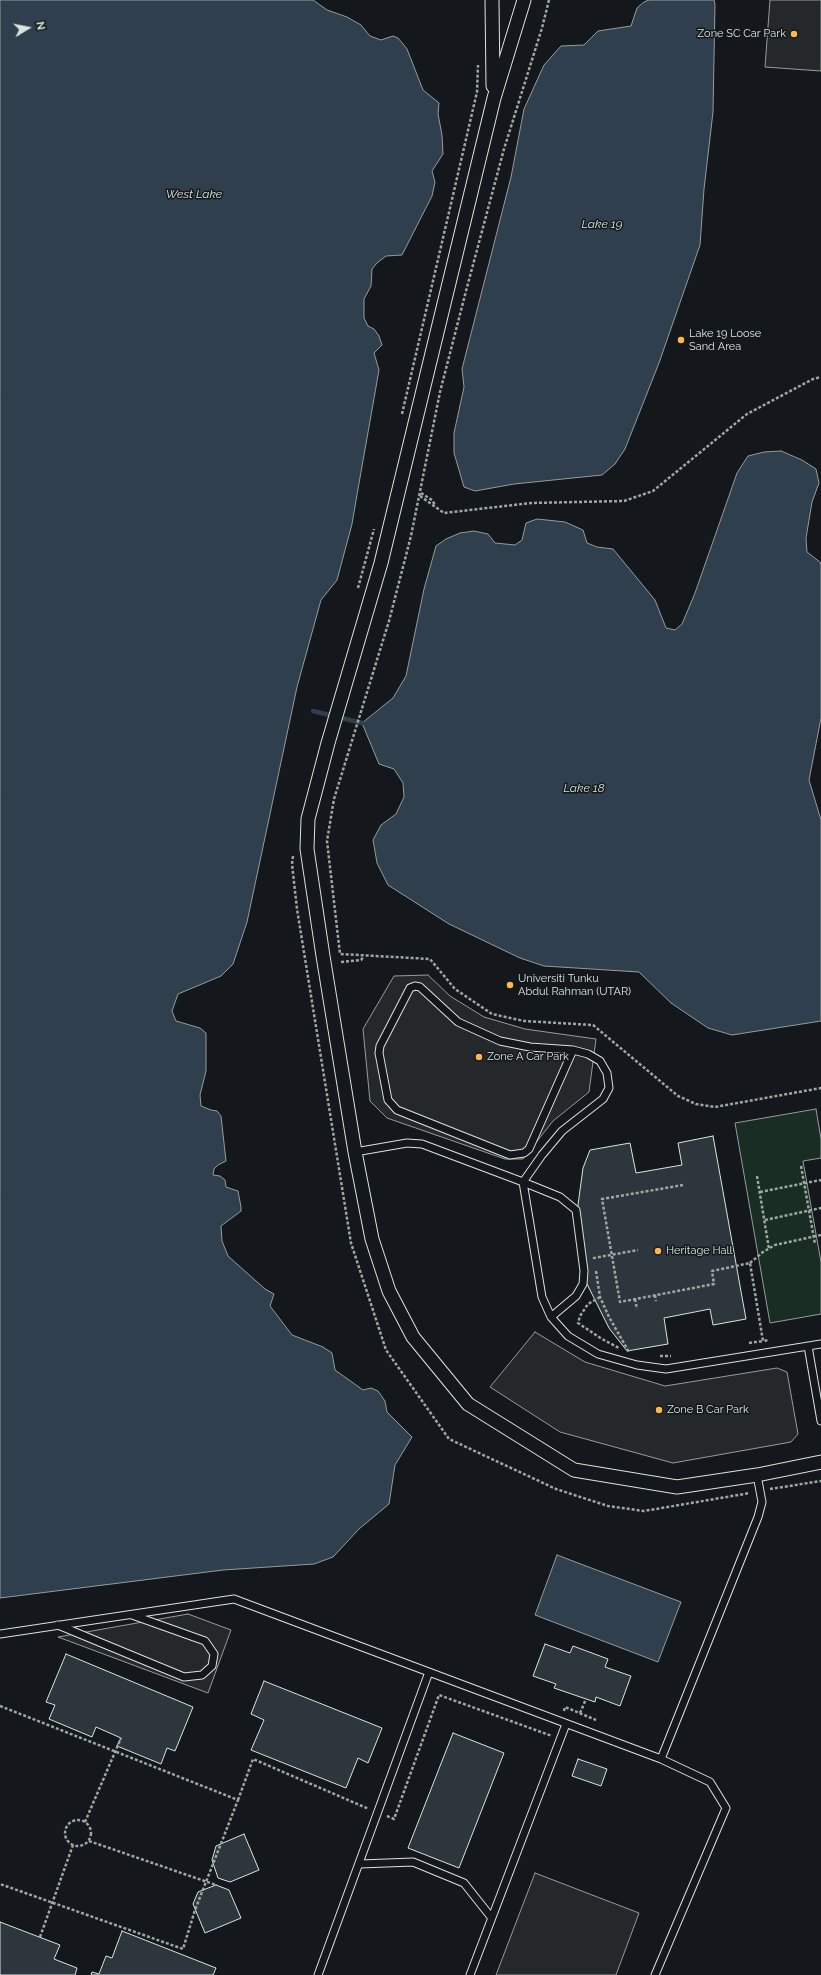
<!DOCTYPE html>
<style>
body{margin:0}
#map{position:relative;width:821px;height:1975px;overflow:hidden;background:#14181c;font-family:Raleway,sans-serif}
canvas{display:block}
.north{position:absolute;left:8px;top:8px;width:40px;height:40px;-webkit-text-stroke:3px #14181c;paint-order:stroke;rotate:80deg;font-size:11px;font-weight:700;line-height:16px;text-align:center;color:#d8e6dc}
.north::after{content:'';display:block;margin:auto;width:14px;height:18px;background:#d8e6dc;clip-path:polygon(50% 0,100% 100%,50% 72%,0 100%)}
</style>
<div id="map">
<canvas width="821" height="1975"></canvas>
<div class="north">N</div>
</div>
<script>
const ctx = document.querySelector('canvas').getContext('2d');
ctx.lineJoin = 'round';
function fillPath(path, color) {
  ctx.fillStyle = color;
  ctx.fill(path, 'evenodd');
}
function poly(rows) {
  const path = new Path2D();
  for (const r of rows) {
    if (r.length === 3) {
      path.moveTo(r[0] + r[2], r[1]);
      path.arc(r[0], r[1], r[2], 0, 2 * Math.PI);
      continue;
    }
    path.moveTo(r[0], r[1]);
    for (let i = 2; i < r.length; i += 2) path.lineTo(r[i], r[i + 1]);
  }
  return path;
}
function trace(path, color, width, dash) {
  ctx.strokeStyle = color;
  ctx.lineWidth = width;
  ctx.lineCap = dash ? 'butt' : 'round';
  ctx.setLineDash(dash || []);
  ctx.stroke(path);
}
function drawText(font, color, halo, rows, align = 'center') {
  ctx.font = font + ' Raleway,sans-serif';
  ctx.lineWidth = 3;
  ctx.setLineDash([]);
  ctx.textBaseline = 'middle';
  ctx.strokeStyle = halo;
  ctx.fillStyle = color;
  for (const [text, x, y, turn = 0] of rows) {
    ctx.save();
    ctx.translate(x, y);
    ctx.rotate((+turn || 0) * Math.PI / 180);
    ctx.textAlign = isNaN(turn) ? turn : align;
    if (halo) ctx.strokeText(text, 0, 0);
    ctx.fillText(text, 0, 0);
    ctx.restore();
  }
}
const green = poly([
 [816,1109,821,1139,821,1158,803,1161,821,1262,821,1314,770,1323,735,1123,816,1109]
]);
const parking = poly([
 [770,0,821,0,821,71,765,67,770,0],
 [428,975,450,996,484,1017,525,1029,596,1039,589,1092,553,1121,523,1159,505,1159,387,1118,370,1101,363,1029,394,976,428,975],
 [535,1332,585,1362,665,1386,777,1368,787,1372,798,1434,791,1442,673,1463,560,1432,490,1387,535,1332],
 [188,1614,231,1630,208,1693,58,1637,188,1614],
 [535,1873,639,1913,616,1975,496,1975,535,1873]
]);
const water = poly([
 [0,0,313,0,327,10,347,17,361,25,370,36,381,40,393,36,398,38,407,49,423,90,439,103,438,114,442,135,443,154,432,171,435,182,432,196,402,255,386,256,377,263,372,269,371,286,364,299,364,318,368,326,374,329,379,336,382,345,374,353,379,370,358,489,352,524,337,580,321,600,297,687,247,922,233,964,221,976,178,994,172,1011,176,1021,200,1028,206,1033,206,1071,200,1095,201,1106,211,1110,217,1111,221,1116,226,1161,218,1165,214,1169,213,1175,220,1176,225,1180,226,1187,238,1191,241,1207,241,1211,221,1226,222,1241,228,1256,265,1289,274,1294,270,1306,292,1335,323,1347,332,1353,335,1370,363,1390,371,1388,378,1391,385,1401,387,1412,412,1437,395,1465,389,1504,359,1529,333,1557,314,1564,223,1570,0,1598,0,0],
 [649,0,714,0,715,4,713,112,704,189,700,245,659,363,625,449,615,464,602,475,514,484,475,491,464,487,454,453,454,433,464,387,462,369,511,177,524,109,544,65,561,46,584,45,598,31,631,26,637,8,644,2,649,0],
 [781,451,802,460,816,469,819,483,812,502,806,538,807,552,820,562,821,565,821,718,809,780,821,820,821,1021,732,1035,708,1028,671,1003,639,972,544,966,520,958,449,924,388,885,377,863,373,840,381,825,396,814,404,797,403,783,394,769,379,764,362,723,393,698,406,676,424,589,436,546,446,539,460,533,474,531,488,534,495,543,515,545,522,540,526,523,537,519,565,522,583,530,587,543,597,547,613,549,655,600,666,628,675,630,682,624,695,593,737,473,748,456,764,452,781,451],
 [557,1555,681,1602,658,1662,535,1615,557,1555]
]);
const stream = poly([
 [313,711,362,723]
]);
const building = poly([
 [713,1136,746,1319,713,1325,710,1309,664,1318,668,1344,627,1351,609,1328,584,1278,579,1235,578,1205,583,1168,590,1150,630,1143,636,1173,682,1165,678,1143,713,1136],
 [545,1644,570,1653,573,1646,608,1659,605,1667,631,1676,620,1706,596,1697,595,1702,554,1688,556,1684,533,1676,545,1644],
 [66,1654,193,1707,175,1751,167,1748,161,1764,117,1746,121,1738,96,1727,92,1737,49,1719,55,1705,46,1702,66,1654],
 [264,1681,382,1728,368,1763,358,1758,346,1788,251,1750,264,1720,251,1714,264,1681],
 [453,1733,504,1753,459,1868,408,1848,453,1733],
 [578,1759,607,1769,601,1786,572,1776,578,1759],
 [244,1834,259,1870,230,1882,218,1878,212,1860,216,1846,244,1834],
 [216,1885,229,1890,241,1918,205,1933,193,1904,198,1892,216,1885],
 [0,1922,60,1945,54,1959,77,1968,75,1975,0,1975,0,1922],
 [122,1931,216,1968,213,1975,91,1975,92,1972,99,1974,106,1956,112,1958,122,1931]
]);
const path = poly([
 [549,0,542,28,504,149,466,291,440,392,411,536,389,621,334,799,327,841,340,954,430,959,455,989,492,1014,524,1021,593,1025,678,1096,696,1104,715,1107,821,1088],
 [402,414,477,92,478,65],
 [421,493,432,500,435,505],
 [420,496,444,513,531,503,624,501,653,491,747,414,813,379,821,377],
 [358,588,374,529],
 [293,856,292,864,297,909,351,1243,386,1350,449,1439,556,1489,608,1506,644,1511,750,1493],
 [341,962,361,960,364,956],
 [801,1166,815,1244],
 [757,1176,769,1249],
 [683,1185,602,1199,620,1302,714,1284,712,1271,750,1263,763,1341,769,1340],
 [760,1192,821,1180],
 [765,1220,821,1208],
 [594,1257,594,1258,638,1250],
 [750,1263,763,1252,775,1245,821,1235],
 [596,1271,600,1297,609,1317,629,1352],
 [655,1295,656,1301],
 [600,1297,588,1304,580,1316,578,1323,602,1339,619,1348],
 [635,1299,637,1309],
 [749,1343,763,1341],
 [660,1356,671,1356],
 [770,1489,821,1481],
 [0,1706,238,1800,195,1910,183,1949,0,1884],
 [564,1711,565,1707,596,1720],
 [580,1713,586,1699],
 [238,1800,253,1759,369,1809],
 [387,1816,394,1819,439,1695,552,1736],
 [78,1833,13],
 [85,1822,121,1738],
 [89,1841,216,1885],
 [40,1937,73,1845]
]);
const service = poly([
 [355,1152,407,1143,422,1144,523,1182,542,1297,551,1317,568,1336,598,1354,637,1365,666,1369,821,1344],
 [551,1317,576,1296,583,1284,584,1271,576,1210,560,1197,523,1182,542,1155,562,1131,603,1099,609,1088,607,1073,600,1061,588,1054,573,1050,530,1047,500,1041,458,1022,420,987,415,986,410,988,380,1046,379,1053,388,1100,397,1110,510,1155,524,1153,529,1149,573,1050],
 [808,1346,821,1421],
 [58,1625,184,1677,202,1675,212,1666,214,1654,205,1641,132,1615],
 [0,1634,234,1599,661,1759,710,1782,726,1808,655,1975],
 [661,1759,758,1517,762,1502,757,1475],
 [360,1864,413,1862,464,1883,491,1917],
 [318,1975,429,1672],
 [470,1975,566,1724]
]);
const minor = poly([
 [492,0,493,86],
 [524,0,494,98,381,563,328,743,308,819,307,849,323,956,355,1152,372,1239,389,1291,413,1337,468,1404,574,1470,677,1487,757,1475,821,1462]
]);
const markers = [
 [794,34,4,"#ffb74d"],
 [681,340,4,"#ffb74d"],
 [510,985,4,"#ffb74d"],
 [479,1057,4,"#ffb74d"],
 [658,1251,4,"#ffb74d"],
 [659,1410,4,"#ffb74d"]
];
const poiNames = [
 ["Zone SC Car Park",786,34,"right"],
 ["Lake 19 Loose",689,334],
 ["Sand Area",689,347],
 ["Universiti Tunku",518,979],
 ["Abdul Rahman (UTAR)",518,992],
 ["Zone A Car Park",487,1057],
 ["Heritage Hall",666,1251],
 ["Zone B Car Park",667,1410]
];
const waterNames = [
 ["West Lake",194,194],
 ["Lake 19",602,224],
 ["Lake 18",584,788]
];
fillPath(green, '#1a2d24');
trace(green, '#939e99', 1);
fillPath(parking, '#24282b');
trace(parking, '#939e99', 1);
fillPath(water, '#2f3f4d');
trace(water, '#939e99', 1);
trace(stream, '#2f3f4d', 4.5);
fillPath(building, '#2c363c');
trace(building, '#d8e6dc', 1);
trace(service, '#d8e6dc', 9);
trace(minor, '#d8e6dc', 15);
trace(path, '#9da8a2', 2.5, [3, 2]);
trace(service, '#14181c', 7);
trace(minor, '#14181c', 13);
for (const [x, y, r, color] of markers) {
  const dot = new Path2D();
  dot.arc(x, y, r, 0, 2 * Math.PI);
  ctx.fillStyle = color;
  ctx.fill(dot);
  trace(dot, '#14181c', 1.5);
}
drawText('11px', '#d8e6dc', '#14181c', poiNames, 'left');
drawText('italic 12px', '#d8e6dc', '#14181c', waterNames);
</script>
